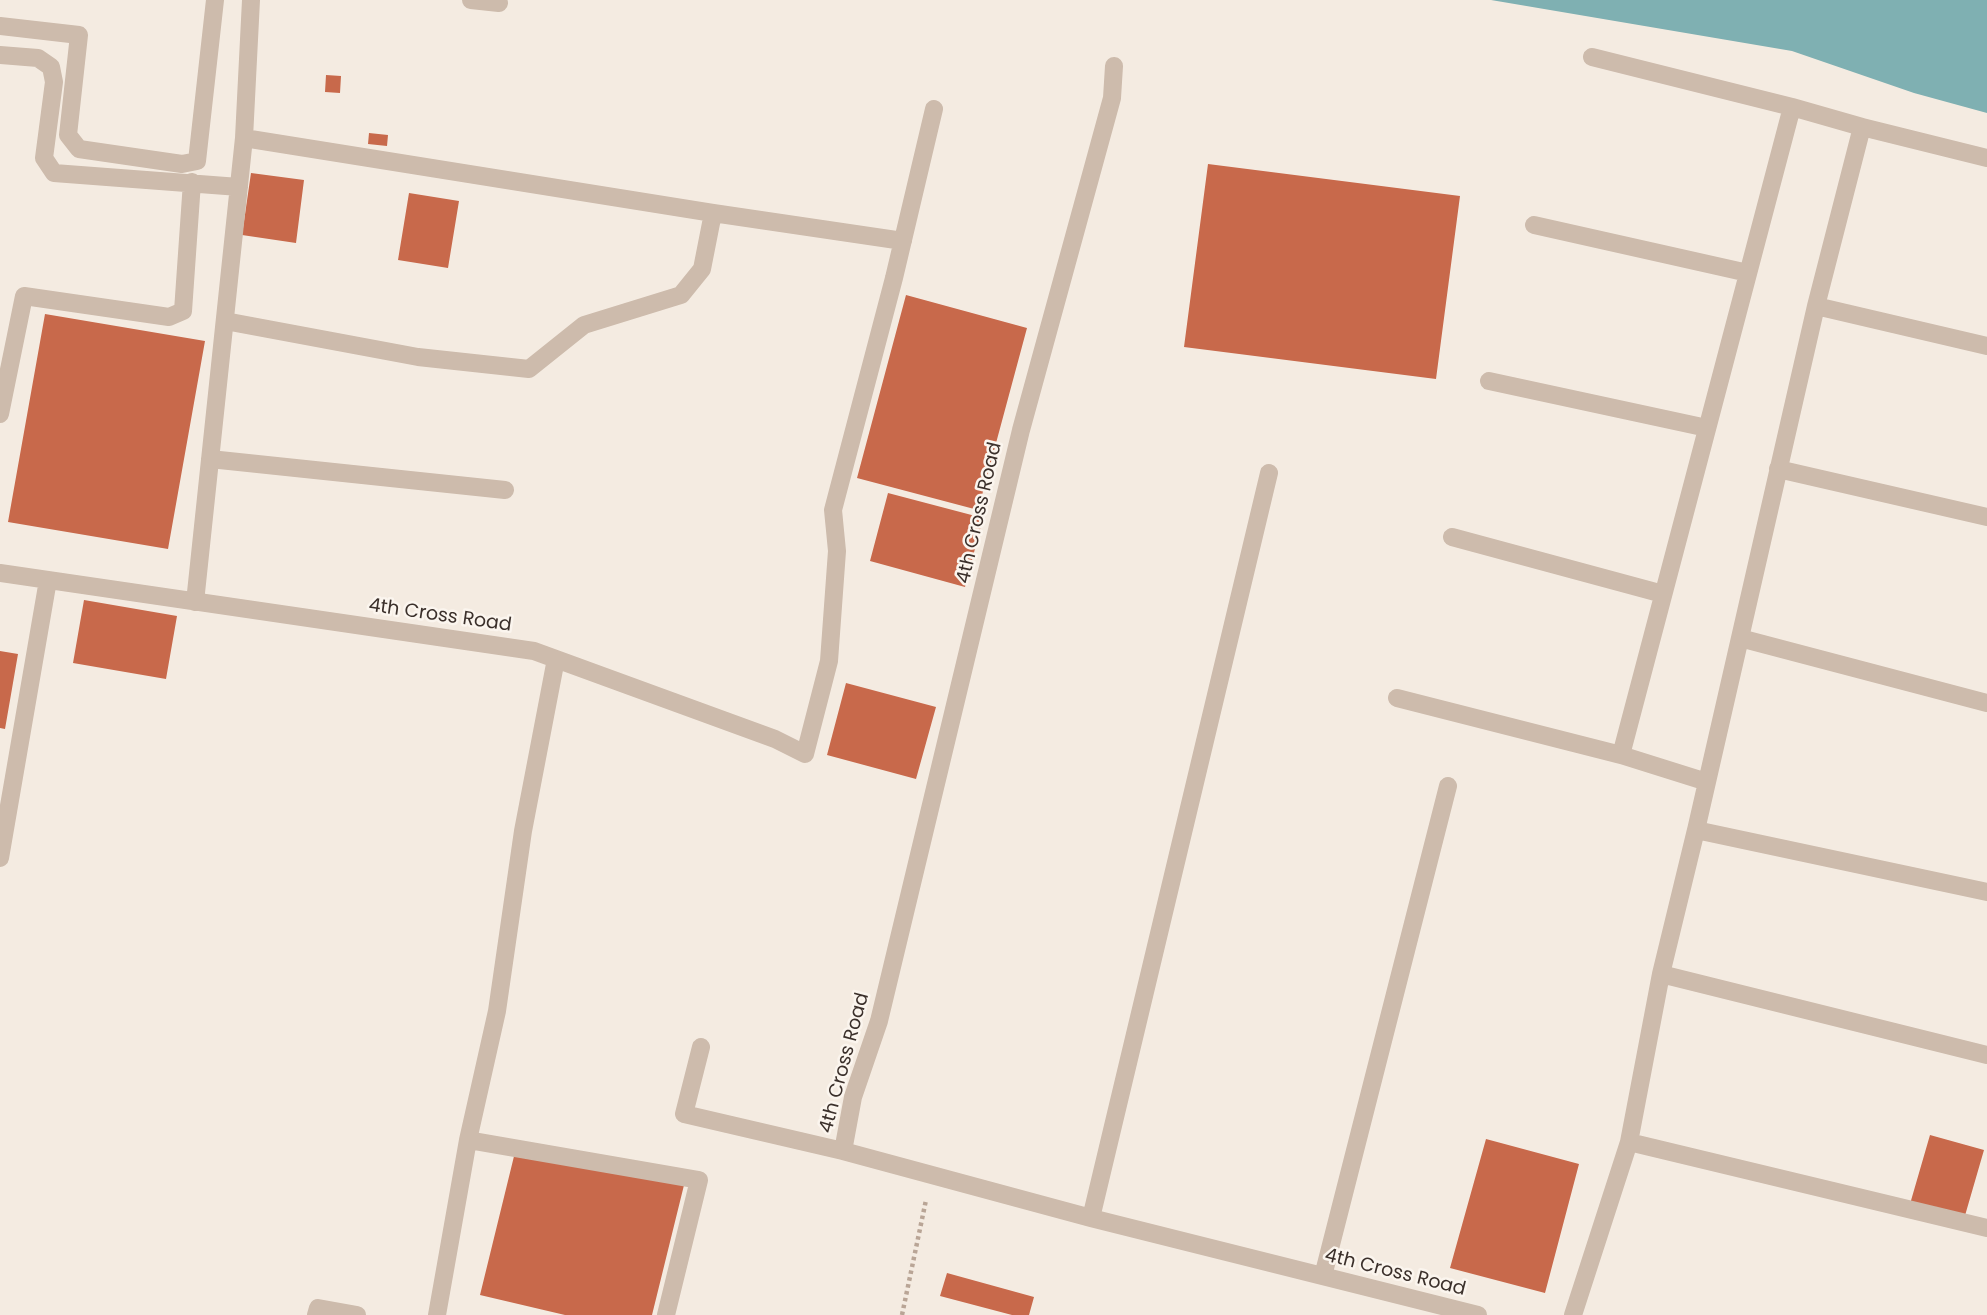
<!DOCTYPE html>
<style>
body{margin:0}
canvas{display:block;background:#f4ebe1}
</style>
<canvas width="1987" height="1315"></canvas>
<script>
const ctx = document.querySelector('canvas').getContext('2d');
ctx.lineJoin = 'round';
function fillPath(path, color) {
  ctx.fillStyle = color;
  ctx.fill(path, 'evenodd');
}
function poly(rows) {
  const path = new Path2D();
  for (const r of rows) {
    path.moveTo(r[0], r[1]);
    for (let i = 2; i < r.length; i += 2) path.lineTo(r[i], r[i + 1]);
  }
  return path;
}
function trace(path, color, width, dash) {
  ctx.strokeStyle = color;
  ctx.lineWidth = width;
  ctx.lineCap = dash ? 'butt' : 'round';
  ctx.setLineDash(dash || []);
  ctx.stroke(path);
}
function drawText(font, color, halo, rows, align = 'center') {
  ctx.font = font + ' Poppins,sans-serif';
  ctx.lineWidth = 5;
  ctx.setLineDash([]);
  ctx.textBaseline = 'middle';
  ctx.strokeStyle = halo;
  ctx.fillStyle = color;
  for (const [text, x, y, turn = 0] of rows) {
    ctx.save();
    ctx.translate(x, y);
    ctx.rotate((+turn || 0) * Math.PI / 180);
    ctx.textAlign = isNaN(turn) ? turn : align;
    if (halo) ctx.strokeText(text, 0, 0);
    ctx.fillText(text, 0, 0);
    ctx.restore();
  }
}
const water = poly([
 [1491,0,1987,0,1987,113,1914,93,1792,51]
]);
const building = poly([
 [326,75,341,76,340,93,325,92],
 [369,133,388,135,387,146,368,144],
 [1208,164,1460,196,1436,379,1184,347],
 [251,173,304,180,296,243,242,235],
 [409,193,459,201,448,268,398,260],
 [906,295,1027,328,978,510,857,478],
 [45,314,205,341,168,549,8,522],
 [888,493,983,518,965,587,870,561],
 [84,600,177,616,166,679,73,663],
 [0,651,18,654,5,729,0,728],
 [846,683,936,707,916,779,827,755],
 [1930,1135,1984,1150,1964,1219,1910,1204],
 [1486,1139,1579,1164,1545,1293,1450,1268],
 [517,1144,686,1177,652,1315,565,1315,480,1295],
 [947,1273,1034,1297,1029,1315,1012,1315,940,1296]
]);
const path = poly([
 [902,1315,926,1200]
]);
const street = poly([
 [471,0,499,3],
 [0,26,79,35,68,135,79,149,182,164,197,161,215,0],
 [0,55,38,58,51,67,54,82,44,158,54,173,239,187],
 [1592,57,1792,107,1621,755,1707,782],
 [1114,66,1112,98,1021,430,879,1021,853,1097,843,1151,1091,1218,1478,1315],
 [1792,107,1862,127],
 [244,138,713,213,903,241],
 [1987,158,1862,127,1816,306,1696,830,1987,892],
 [1534,225,1748,273],
 [1816,306,1987,346],
 [225,321,418,357,529,369,584,325,681,295,702,269,713,213],
 [1489,381,1707,428],
 [0,414,24,296,169,317,183,311,192,182],
 [210,459,505,490],
 [1778,469,1987,517],
 [1452,537,1663,594],
 [0,573,534,651,775,739,805,754,829,661,837,551,833,510,894,278,934,109],
 [195,602,244,138,251,0],
 [1740,638,1987,703],
 [1397,698,1621,755],
 [0,858,48,580],
 [1661,974,1987,1055],
 [701,1047,684,1114,843,1151],
 [468,1140,497,1011,523,831,556,659],
 [1629,1142,1987,1228],
 [1091,1218,1269,473],
 [1323,1276,1448,786],
 [316,1315,318,1308,357,1315],
 [437,1315,468,1140,699,1180,666,1315],
 [1573,1315,1629,1142,1661,974,1696,830]
]);
const streetNames = [
 ["4th Cross Road",980,513,-77],
 ["4th Cross Road",440,616,8],
 ["4th Cross Road",845,1063,-75],
 ["4th Cross Road",1395,1273,14]
];
fillPath(water, '#7fb0b2');
fillPath(building, '#c8694b');
trace(path, '#b9a596', 4.5, [3.5, 3.5]);
trace(street, '#cdbbac', 18);
drawText('19px', '#3b302b', '#fbf5ee', streetNames);
</script>
